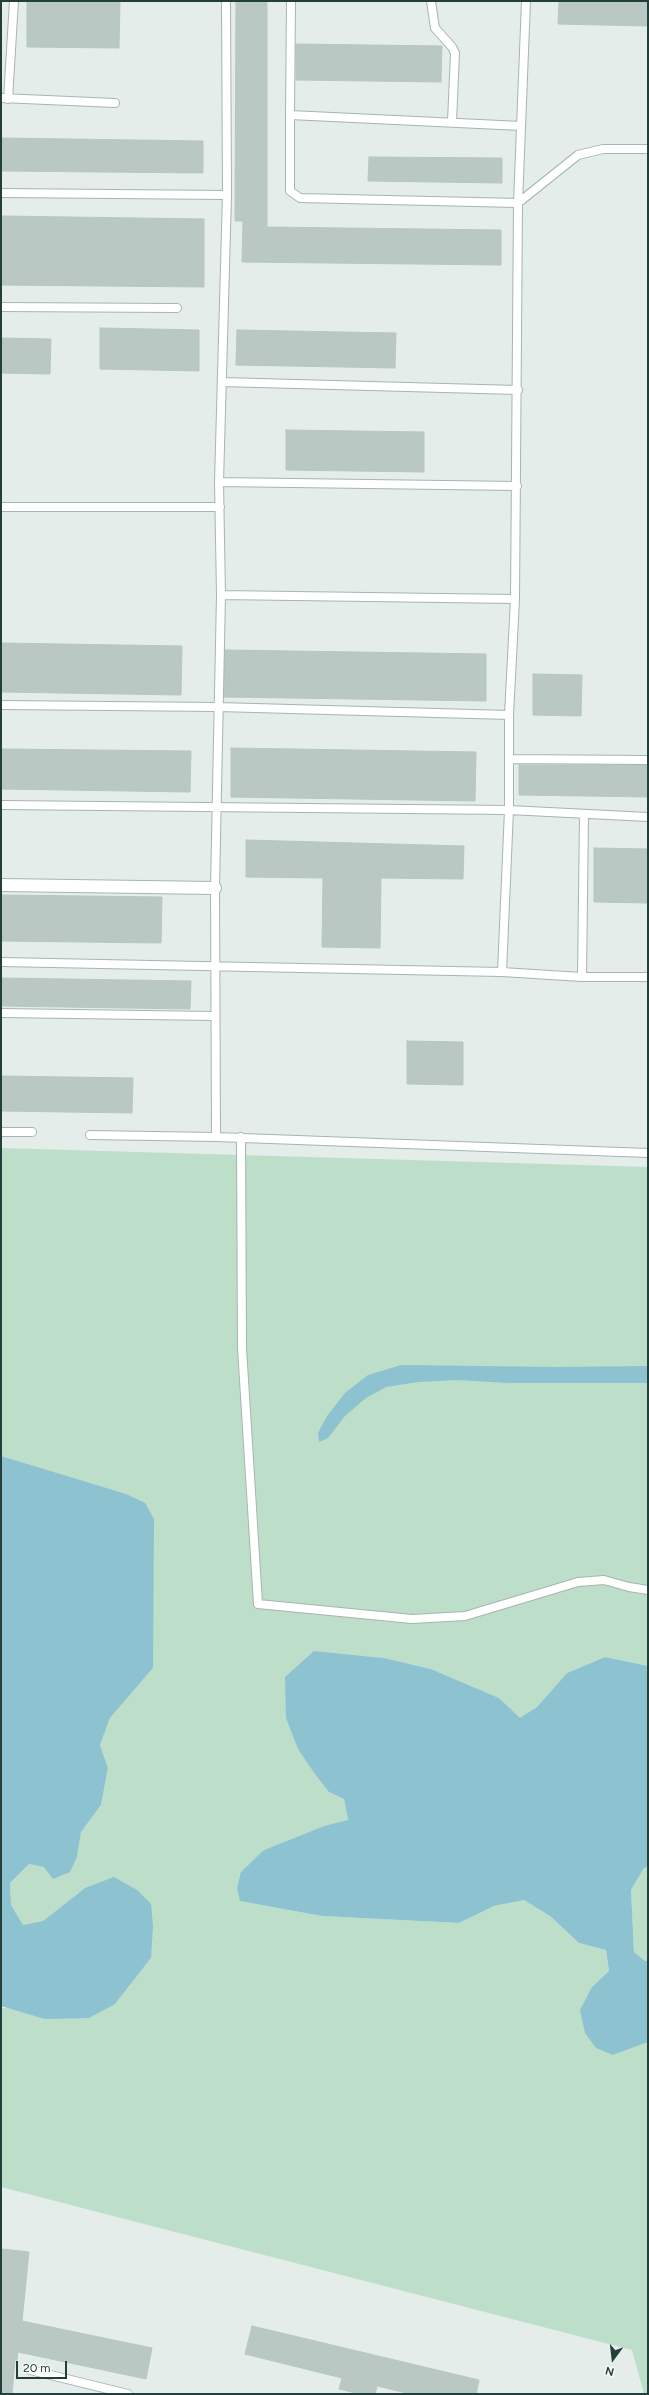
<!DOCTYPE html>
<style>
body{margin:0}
#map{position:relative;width:649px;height:2395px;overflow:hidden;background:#e4edea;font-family:Figtree,sans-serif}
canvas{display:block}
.frame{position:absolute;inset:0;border:2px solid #233f3a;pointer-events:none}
.north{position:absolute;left:593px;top:2339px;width:40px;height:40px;-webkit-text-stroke:3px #f5faf8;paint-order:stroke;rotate:195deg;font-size:11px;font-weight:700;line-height:16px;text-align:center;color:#233f3a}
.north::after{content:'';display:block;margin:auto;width:14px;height:18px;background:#233f3a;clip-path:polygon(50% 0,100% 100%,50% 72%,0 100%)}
.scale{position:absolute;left:16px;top:2361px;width:51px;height:18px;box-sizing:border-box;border:2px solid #233f3a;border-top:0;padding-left:5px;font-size:12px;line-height:14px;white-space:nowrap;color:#233f3a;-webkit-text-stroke:3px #f5faf8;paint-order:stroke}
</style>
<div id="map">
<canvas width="649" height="2395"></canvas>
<div class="frame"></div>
<div class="north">N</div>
<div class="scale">20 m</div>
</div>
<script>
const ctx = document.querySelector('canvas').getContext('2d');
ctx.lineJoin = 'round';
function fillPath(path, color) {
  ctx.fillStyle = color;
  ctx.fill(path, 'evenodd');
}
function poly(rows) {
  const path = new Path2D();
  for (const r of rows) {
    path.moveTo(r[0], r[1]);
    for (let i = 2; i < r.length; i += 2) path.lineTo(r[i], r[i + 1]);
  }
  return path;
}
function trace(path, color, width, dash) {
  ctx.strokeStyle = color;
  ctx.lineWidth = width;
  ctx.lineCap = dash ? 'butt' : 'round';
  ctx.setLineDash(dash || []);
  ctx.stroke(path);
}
const green = poly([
 [1,1148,648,1167,648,1666,605,1657,567,1673,537,1707,520,1719,499,1698,431,1669,384,1658,314,1651,329,1792,344,1799,348,1821,324,1826,264,1850,240,1901,322,1916,459,1923,494,1906,524,1900,550,1916,579,1943,606,1950,609,1971,592,1987,613,2055,648,2042,648,2394,644,2394,632,2350,1,2187,1,2006,2,2008,115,2004,151,1958,85,1888,43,1921,23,1925,11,1905,10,1883,29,1864,44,1867,77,1857,81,1832,101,1805,108,1768,100,1745,110,1718,153,1668,126,1495,1,1456],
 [648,1867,648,1961,645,1961,634,1952,631,1890,644,1868]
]);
const water = poly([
 [401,1365,558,1367,648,1366,648,1383,508,1383,459,1380,418,1382,386,1387,366,1398,345,1416,328,1438,319,1442,318,1433,327,1416,345,1393,368,1375],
 [1,1456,126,1494,145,1503,154,1519,153,1668,110,1718,100,1745,108,1768,101,1805,81,1832,77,1857,70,1872,53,1879,44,1867,29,1864,10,1883,11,1905,23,1925,43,1921,85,1888,114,1877,137,1890,151,1904,153,1926,151,1958,115,2004,89,2018,45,2019,1,2006],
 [314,1651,384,1658,431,1669,499,1698,520,1718,537,1707,567,1673,605,1657,648,1666,648,1867,644,1868,631,1890,634,1952,645,1961,648,1961,648,2042,613,2055,596,2048,585,2033,580,2010,592,1987,609,1971,606,1950,579,1943,550,1916,524,1900,494,1906,459,1923,322,1916,240,1901,237,1888,241,1872,264,1850,324,1826,348,1820,344,1799,329,1792,315,1774,298,1749,286,1718,285,1677]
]);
const building = poly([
 [27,1,120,1,119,48,27,47,27,1],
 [236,1,267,1,267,227,501,230,501,265,242,262,243,221,235,221,236,1],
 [559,1,648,1,648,26,558,24,559,1],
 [296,44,442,46,441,82,296,80,296,44],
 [1,138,203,141,203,173,1,171,1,138],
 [369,157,502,158,502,183,368,181,369,157],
 [1,216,204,219,204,287,1,285,1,216],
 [100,328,199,330,199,371,100,369,100,328],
 [237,330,396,333,395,368,236,365,237,330],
 [1,338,51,339,50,374,1,373,1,338],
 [286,430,424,432,424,472,286,470,286,430],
 [1,643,182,646,181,695,1,692,1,643],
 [225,650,486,654,486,701,224,697,225,650],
 [533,674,582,675,581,716,533,715,533,674],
 [231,748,476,752,475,801,231,797,231,748],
 [1,749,191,751,190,792,1,789,1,749],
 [519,765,648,765,648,797,519,795,519,765],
 [246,840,464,846,463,879,381,878,380,948,322,947,323,878,246,877,246,840],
 [594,848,648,849,648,903,594,902,594,848],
 [1,895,162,897,161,943,1,941,1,895],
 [1,978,191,981,190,1009,1,1006,1,978],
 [407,1041,463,1042,463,1085,407,1084,407,1041],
 [1,1076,133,1078,132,1113,1,1111,1,1076],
 [1,2249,29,2252,22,2321,152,2348,146,2379,18,2352,17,2360,15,2360,12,2394,1,2394,1,2249],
 [252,2326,479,2380,476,2394,411,2394,377,2386,375,2394,360,2394,339,2389,342,2378,245,2354,252,2326]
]);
const service = poly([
 [226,1,227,195,219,482,221,595,215,888,216,1137,648,1153],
 [431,1,435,28,452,47,455,53,452,122],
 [1,98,115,103],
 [8,99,14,1],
 [290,115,291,1],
 [521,126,290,115,290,191,300,198,518,203,578,155,603,149,648,149],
 [1,193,227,195],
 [1,307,177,308],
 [222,382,518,390],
 [219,482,517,486],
 [1,507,220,507],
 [221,595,515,599],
 [1,705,218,707,509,715],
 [509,759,648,760],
 [1,805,509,810,648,817],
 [1,962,502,972,582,977,648,977],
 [502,972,509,810,509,715,515,599,518,203,526,1],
 [582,977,584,814],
 [1,1013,215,1016],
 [1,1132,32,1132],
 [90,1135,216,1137],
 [241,1137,242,1348,258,1604,412,1619,465,1616,578,1582,604,1580,629,1587,648,1590],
 [30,2370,128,2394]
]);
const minor = poly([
 [1,885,215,888]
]);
fillPath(green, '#bddec9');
fillPath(water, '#8dc2d1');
fillPath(building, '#b9c8c3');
trace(building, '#b6c7c1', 1);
trace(service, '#a6b5b2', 10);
trace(minor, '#a6b5b2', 14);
trace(service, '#fff', 8);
trace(minor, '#fff', 12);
</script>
